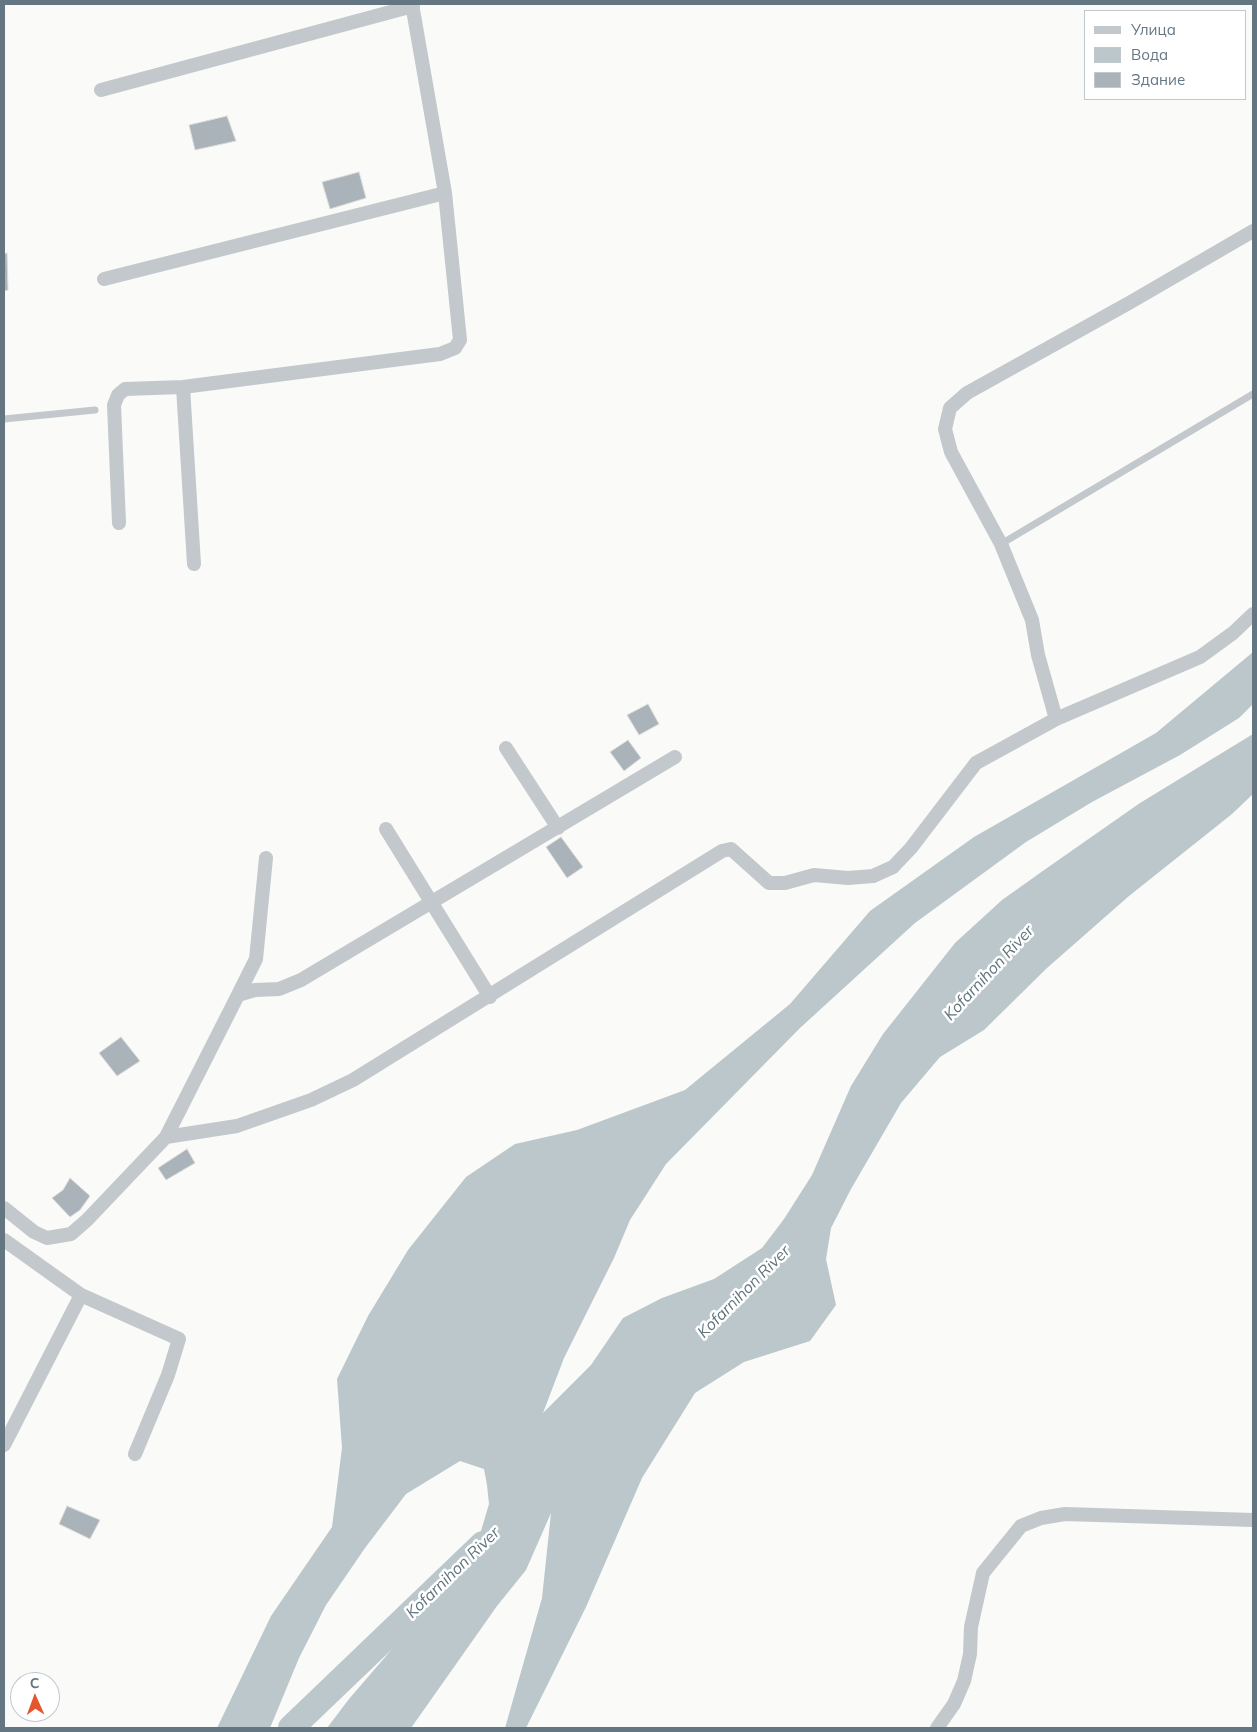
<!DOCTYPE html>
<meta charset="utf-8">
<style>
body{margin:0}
#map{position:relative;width:1257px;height:1732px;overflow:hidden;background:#fafaf8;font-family:Mulish,sans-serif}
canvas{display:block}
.frame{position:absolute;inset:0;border:5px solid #657683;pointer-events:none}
.legend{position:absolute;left:1084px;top:10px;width:162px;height:90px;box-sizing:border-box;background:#fff;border:1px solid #c1c8cd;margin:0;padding:6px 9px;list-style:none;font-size:15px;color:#657683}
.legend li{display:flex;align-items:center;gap:10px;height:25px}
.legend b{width:25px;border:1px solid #c1c8cd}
.north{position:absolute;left:10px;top:1672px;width:50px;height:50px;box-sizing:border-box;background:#fff;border:1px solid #c1c8cd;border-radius:50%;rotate:358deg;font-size:14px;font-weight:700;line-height:20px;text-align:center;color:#657683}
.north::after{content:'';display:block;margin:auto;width:18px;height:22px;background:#e4572e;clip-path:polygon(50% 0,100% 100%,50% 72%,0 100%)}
</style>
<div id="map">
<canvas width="1257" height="1732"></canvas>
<div class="frame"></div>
<ul class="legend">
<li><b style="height:6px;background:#c3c8cc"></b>Улица</li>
<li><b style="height:14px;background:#bbc7cb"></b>Вода</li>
<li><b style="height:14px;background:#aab3b9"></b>Здание</li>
</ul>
<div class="north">С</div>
</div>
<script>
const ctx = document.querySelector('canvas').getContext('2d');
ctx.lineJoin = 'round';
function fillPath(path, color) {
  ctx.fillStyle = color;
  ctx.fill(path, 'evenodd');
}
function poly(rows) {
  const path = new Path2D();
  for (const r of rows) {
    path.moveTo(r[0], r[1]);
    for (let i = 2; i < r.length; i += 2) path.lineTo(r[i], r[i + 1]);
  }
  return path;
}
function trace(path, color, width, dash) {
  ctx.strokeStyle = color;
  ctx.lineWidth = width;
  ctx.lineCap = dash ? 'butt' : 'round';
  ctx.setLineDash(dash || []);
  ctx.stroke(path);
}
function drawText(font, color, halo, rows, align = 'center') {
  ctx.font = font + ' Mulish,sans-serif';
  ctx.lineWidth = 5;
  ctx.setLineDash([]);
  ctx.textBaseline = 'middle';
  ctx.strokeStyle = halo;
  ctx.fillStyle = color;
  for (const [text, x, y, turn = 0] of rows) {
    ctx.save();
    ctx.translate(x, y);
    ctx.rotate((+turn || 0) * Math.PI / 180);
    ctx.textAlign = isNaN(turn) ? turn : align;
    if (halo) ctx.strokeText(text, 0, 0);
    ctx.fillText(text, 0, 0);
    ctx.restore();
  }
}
const water = poly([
 [1253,652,1253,704,1239,718,1180,755,1092,802,1026,842,915,923,800,1028,666,1164,630,1220,614,1258,564,1358,543,1413,591,1365,623,1318,662,1298,714,1279,762,1248,784,1219,812,1175,851,1086,883,1034,955,943,1002,900,1047,868,1140,803,1253,734,1253,794,1232,814,1129,896,1047,968,984,1030,940,1057,901,1103,851,1189,831,1228,826,1259,836,1305,810,1341,744,1362,695,1393,642,1478,586,1607,526,1728,505,1728,542,1598,551,1513,526,1570,497,1606,411,1728,327,1728,349,1699,436,1598,478,1541,489,1504,487,1485,484,1469,460,1461,406,1494,365,1548,326,1605,299,1658,270,1728,217,1728,271,1616,332,1527,342,1448,337,1379,368,1316,408,1250,466,1177,515,1144,577,1130,685,1090,790,1004,870,911,974,837,1156,733]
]);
const river = poly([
 [291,1728,483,1544]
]);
const building = poly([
 [227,116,236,141,195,150,189,125,227,116],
 [359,172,366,198,330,209,322,182,359,172],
 [7,253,8,290,4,291,4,254,7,253],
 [648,704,659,724,639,735,627,715,648,704],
 [628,740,641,758,624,771,610,752,628,740],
 [561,837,583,867,567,878,546,847,561,837],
 [121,1037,140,1061,117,1076,99,1053,121,1037],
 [187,1149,195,1163,166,1180,158,1168,187,1149],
 [70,1178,90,1196,80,1210,70,1217,52,1198,63,1190,70,1178],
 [67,1506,100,1520,90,1539,59,1524,67,1506]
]);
const lane = poly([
 [4,419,95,410],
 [1001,544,1253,394]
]);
const street = poly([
 [101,90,413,6],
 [104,279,445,193,412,4],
 [183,387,194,564],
 [119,523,114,405,118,395,125,389,183,387,440,354,455,348,460,340,445,193],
 [1056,719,1200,657,1233,633,1253,614],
 [506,748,558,828],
 [386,829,490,997],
 [238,995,256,959,266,858],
 [166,1137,238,995,255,990,279,989,301,980,675,757],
 [4,1208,34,1232,47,1238,71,1234,87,1220,166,1137,237,1126,311,1100,353,1080,722,851,731,849,769,883,785,883,814,875,848,878,873,876,893,867,911,848,976,763,1056,719,1038,655,1032,620,1001,544,951,452,945,429,950,408,967,393,1129,303,1253,231],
 [4,1240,81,1295,179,1339,168,1375,135,1454],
 [4,1445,81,1295],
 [937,1728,954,1704,964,1681,970,1654,971,1627,983,1573,1021,1526,1041,1518,1065,1514,1253,1520]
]);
const waterNames = [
 ["Kofarnihon River",989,973,-47],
 ["Kofarnihon River",744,1292,-45],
 ["Kofarnihon River",453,1573,-44]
];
fillPath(water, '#bbc7cb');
trace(river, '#bbc7cb', 26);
fillPath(building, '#aab3b9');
trace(building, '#dcdcda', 1);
trace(lane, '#c3c8cc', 7);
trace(street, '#c3c8cc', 14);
drawText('italic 16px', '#60757c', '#fff', waterNames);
</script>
